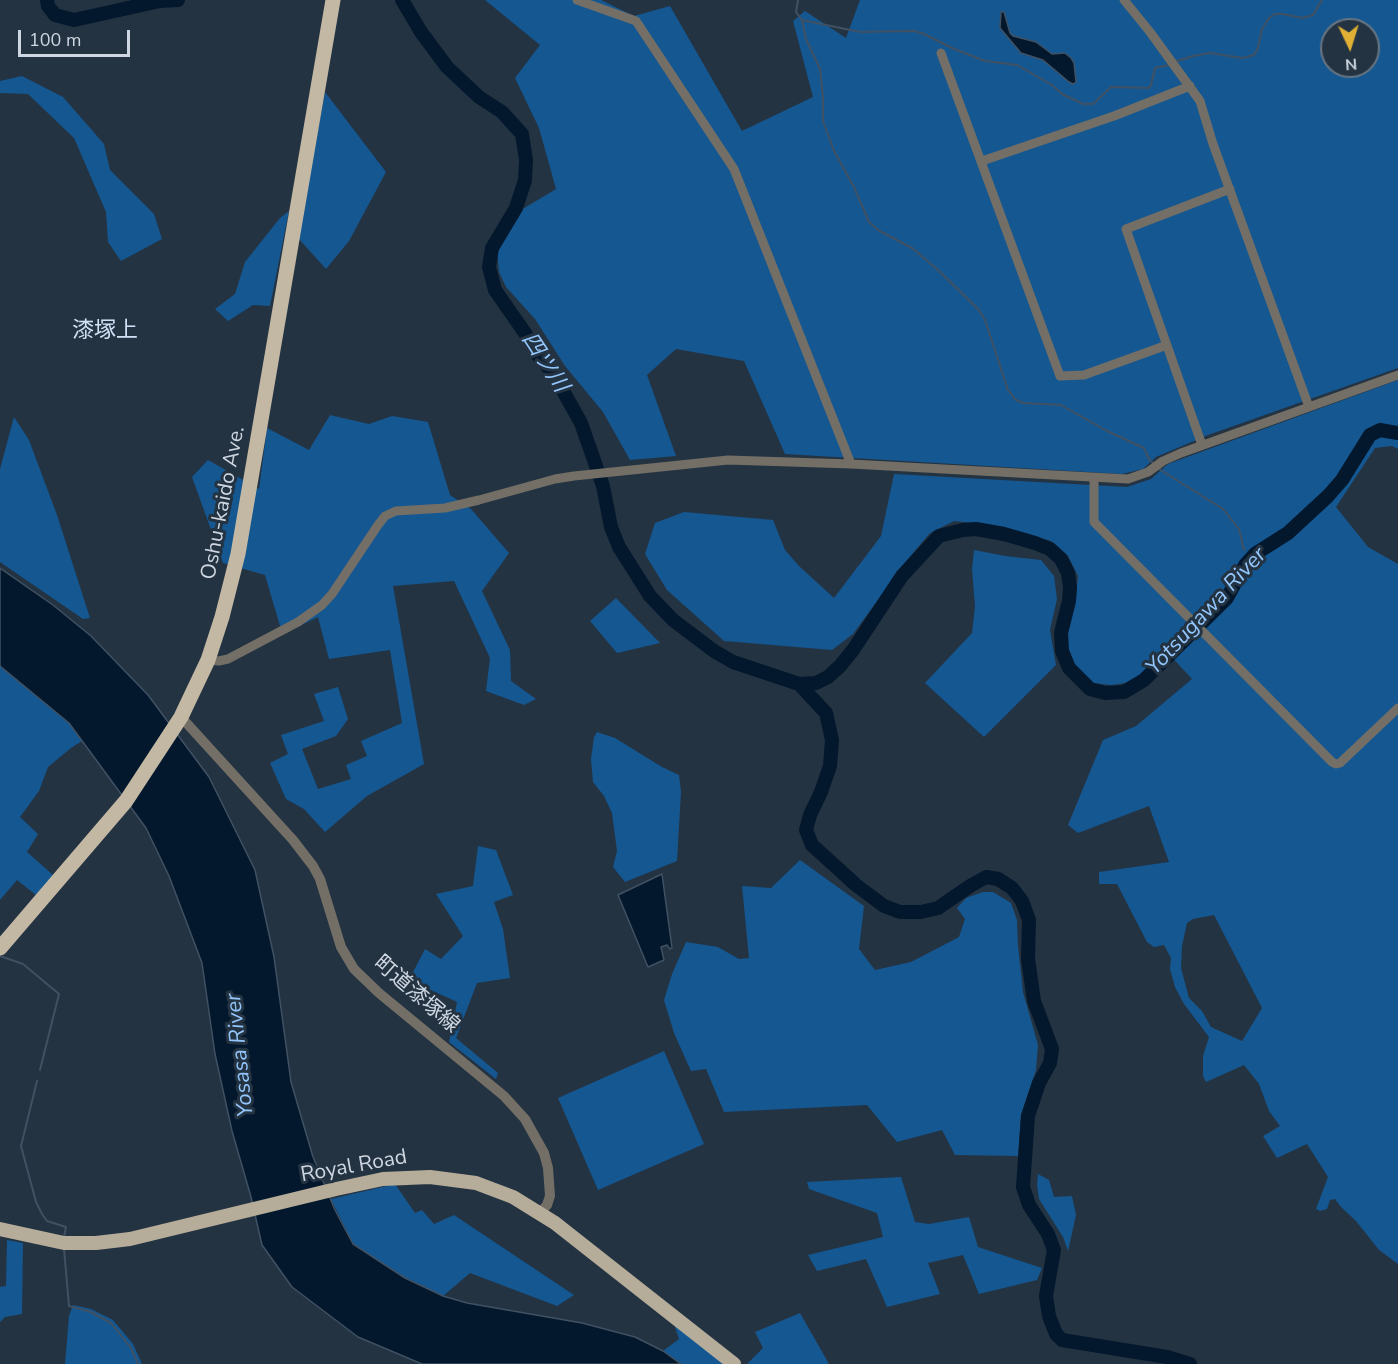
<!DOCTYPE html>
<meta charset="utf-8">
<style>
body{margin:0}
#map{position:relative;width:1398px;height:1364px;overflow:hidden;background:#243342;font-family:"Nunito Sans",sans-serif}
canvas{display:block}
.north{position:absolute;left:1320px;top:18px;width:60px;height:60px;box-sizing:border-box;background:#243342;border:2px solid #687582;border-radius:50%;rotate:176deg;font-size:16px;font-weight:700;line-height:24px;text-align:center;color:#ced7e1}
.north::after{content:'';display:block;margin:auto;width:21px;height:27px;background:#dfb034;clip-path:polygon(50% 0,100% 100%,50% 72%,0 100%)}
.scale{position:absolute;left:18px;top:30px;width:112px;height:27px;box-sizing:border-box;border:3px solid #ced7e1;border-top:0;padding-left:8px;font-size:18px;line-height:21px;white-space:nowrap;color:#ced7e1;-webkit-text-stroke:4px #243342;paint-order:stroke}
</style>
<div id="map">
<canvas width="1398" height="1364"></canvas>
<div class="north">N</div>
<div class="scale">100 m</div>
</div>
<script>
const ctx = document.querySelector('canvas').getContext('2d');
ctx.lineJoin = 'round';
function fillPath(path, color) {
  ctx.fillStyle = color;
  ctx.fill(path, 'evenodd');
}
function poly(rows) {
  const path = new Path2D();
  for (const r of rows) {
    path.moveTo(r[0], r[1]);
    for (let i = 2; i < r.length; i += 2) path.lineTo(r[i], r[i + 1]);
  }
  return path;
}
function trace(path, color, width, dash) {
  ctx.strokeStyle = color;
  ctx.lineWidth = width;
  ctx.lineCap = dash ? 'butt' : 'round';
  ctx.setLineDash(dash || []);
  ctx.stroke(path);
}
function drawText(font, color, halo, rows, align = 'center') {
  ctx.font = font + ' "Nunito Sans","Noto Sans JP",sans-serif';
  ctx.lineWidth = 6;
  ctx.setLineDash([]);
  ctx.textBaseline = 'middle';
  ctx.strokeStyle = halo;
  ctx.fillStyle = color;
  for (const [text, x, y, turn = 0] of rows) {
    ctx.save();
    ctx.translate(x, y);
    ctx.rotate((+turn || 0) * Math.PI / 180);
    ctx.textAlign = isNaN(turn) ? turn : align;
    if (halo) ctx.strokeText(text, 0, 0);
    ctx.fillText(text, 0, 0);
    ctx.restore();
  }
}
const green = poly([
 [485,0,601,0,634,16,670,6,742,131,813,97,793,21,805,11,846,38,860,0,1398,0,1398,368,1208,435,1156,457,1143,469,1122,474,785,454,744,361,676,349,647,375,676,456,630,460,603,412,565,366,535,319,506,287,499,272,497,249,521,210,556,189,539,128,515,78,540,45],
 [1332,30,1368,30,1368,66,1332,66],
 [22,76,63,97,104,144,110,170,154,214,162,239,121,261,108,242,106,212,74,138,28,94,0,93,0,81],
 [325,92,386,172,349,241,326,269,298,238],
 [289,211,270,306,253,305,228,321,215,309,235,294,245,262,280,218],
 [1398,380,1398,449,1392,446,1375,448,1336,507,1368,547,1398,564,1398,1264,1379,1250,1356,1221,1341,1207,1335,1199,1330,1200,1327,1209,1320,1211,1316,1209,1328,1177,1307,1144,1277,1158,1263,1136,1280,1126,1269,1111,1259,1084,1244,1065,1206,1082,1203,1076,1203,1056,1209,1037,1184,1004,1175,987,1170,969,1171,958,1164,945,1154,947,1147,942,1117,884,1099,884,1099,872,1169,862,1149,806,1078,833,1068,825,1103,740,1136,726,1192,679,1166,651,1140,675,1126,683,1111,685,1093,683,1080,672,1067,652,1065,628,1075,603,1078,576,1068,556,1051,541,983,524,954,521,930,533,907,560,853,634,832,650,724,641,667,590,645,554,655,523,684,512,773,520,785,550,799,566,834,598,881,536,894,474,1127,487,1151,479,1168,464],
 [1214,915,1262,1008,1242,1041,1211,1027,1202,1011,1189,998,1181,968,1182,946,1187,923,1193,919],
 [330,415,369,424,392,416,428,422,450,495,471,509,509,553,482,591,510,650,511,681,536,699,524,705,486,691,490,658,454,581,393,586,424,764,367,796,325,832,304,809,286,799,270,763,288,754,281,735,324,721,314,694,338,687,348,719,336,736,302,749,318,789,351,779,346,765,367,756,361,741,402,723,390,650,329,659,318,617,285,633,280,626,265,575,223,563,192,477,208,460,259,489,267,428,309,450],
 [14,417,29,440,57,515,90,618,83,619,0,562,0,469],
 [974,550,1005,556,1041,560,1054,576,1057,599,1050,630,1056,665,984,737,925,683,972,633,975,606,972,569],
 [616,598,660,643,617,653,590,621],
 [0,666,69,723,82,741,71,748,48,767,39,791,20,817,38,834,27,852,53,875,36,895,17,880,0,900],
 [597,732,615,738,662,767,679,775,681,792,677,861,625,882,613,867,617,851,612,813,604,796,593,782,591,759,594,737],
 [478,846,496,850,513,895,494,902,503,929,510,978,477,983,456,1038,498,1073,496,1079,449,1042,457,1002,409,980,425,949,441,959,463,936,436,894,473,886],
 [800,860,864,906,859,949,875,970,911,962,959,937,965,919,957,908,966,898,983,892,993,892,1011,903,1017,920,1018,946,1023,992,1038,1045,1036,1070,1021,1115,1018,1156,955,1155,942,1130,897,1142,867,1105,724,1112,706,1069,691,1071,674,1033,664,1000,672,974,686,942,718,947,739,959,749,958,742,886,771,888],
 [664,1051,704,1144,598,1190,558,1098],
 [1038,1174,1049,1180,1054,1197,1072,1196,1076,1215,1068,1251,1063,1237,1039,1199,1037,1185],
 [901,1177,915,1222,929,1224,969,1217,978,1247,1042,1268,1037,1280,979,1294,963,1255,928,1263,940,1294,887,1307,866,1259,817,1271,808,1255,883,1237,877,1213,809,1189,807,1182],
 [395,1184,415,1213,422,1210,434,1224,454,1215,574,1295,557,1306,470,1273,443,1296,405,1278,353,1244,331,1199],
 [7,1240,23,1243,22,1314,5,1317,0,1322,0,1287,6,1286],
 [73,1305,91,1309,113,1320,133,1344,142,1364,65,1364,69,1316],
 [800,1313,829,1364,747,1364,763,1348,755,1332],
 [674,1324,724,1364,681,1364,663,1351,679,1339]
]);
const water = poly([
 [1001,12,1004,12,1010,33,1013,36,1036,42,1052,54,1065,53,1071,58,1074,63,1076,82,1073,84,1069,82,1043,60,1021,53,1000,28,1001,12],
 [0,568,53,605,91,636,148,695,209,777,255,870,274,957,291,1082,313,1157,335,1210,353,1244,405,1278,443,1296,467,1303,582,1323,635,1337,663,1351,681,1364,422,1364,358,1337,292,1287,262,1245,251,1197,232,1131,215,1054,202,963,169,876,146,828,69,723,0,666,0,568],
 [662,874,672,948,670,949,667,945,661,947,664,960,648,967,618,895,662,874]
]);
const stream = poly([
 [798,0,796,12,802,20,860,32,914,31,924,34,952,48,985,61,1017,65,1052,85,1062,94,1083,104,1093,104,1111,87,1149,88,1151,85,1155,68,1169,65],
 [802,20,806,39,820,69,823,98,823,121,834,151,854,187,869,222,878,230,912,248,937,269,979,310,985,320,1008,390,1016,400,1024,403,1061,405,1107,431,1144,448,1149,459,1155,465],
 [1174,62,1193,56,1210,53,1242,58,1254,55,1258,48,1262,29,1269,18,1275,14,1282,14,1303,18,1313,15,1322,0],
 [1159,469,1223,509,1239,529,1244,550],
 [0,956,23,964,59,994,40,1070],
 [37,1081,21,1146,36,1202,42,1214,47,1221,66,1227,64,1237],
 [64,1249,69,1306,91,1312,111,1323,131,1348,138,1364]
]);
const river = poly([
 [47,0,48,6,55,15,74,20,160,1,178,0],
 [402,0,421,32,447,67,479,97,502,112,522,134,526,160,525,180,516,208,492,248,489,267,495,290,525,333,539,357,553,373,581,423,603,486,611,527,619,547,650,596,673,620,714,651,733,662,799,684,816,683,828,677,840,666,853,650,902,576,939,536,963,530,976,529,1004,534,1035,543,1050,549,1061,559,1068,573,1070,587,1069,601,1061,633,1062,651,1069,668,1090,689,1105,693,1124,692,1144,680,1227,598,1245,565,1255,554,1288,533,1328,496,1342,480,1370,435,1380,430,1398,433],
 [799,684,826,713,832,740,830,766,821,792,810,815,806,830,812,845,856,885,884,906,900,912,921,912,938,908,970,886,986,877,998,879,1012,888,1022,901,1029,920,1028,959,1034,1001,1052,1049,1050,1063,1039,1083,1028,1116,1023,1187,1029,1205,1048,1234,1054,1250,1046,1296,1049,1316,1056,1334,1062,1340,1167,1357,1190,1364]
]);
const minor = poly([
 [577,0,636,21,734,169,851,464],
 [1124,0,1150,32,1200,101,1213,144,1309,407],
 [941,53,1060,376,1084,375,1167,345],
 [982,161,1114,116,1190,86],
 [1202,445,1126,229,1230,189],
 [1094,478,1094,522,1332,762,1336,764,1340,763,1398,708],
 [208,660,219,661,228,659,298,622,322,605,332,594,378,525,385,516,396,511,445,508,479,500,555,479,574,476,728,460,851,464,1128,479,1148,472,1163,461,1181,453,1398,375]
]);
const tertiary = poly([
 [181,717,293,840,313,866,320,879,341,947,354,969,379,993,504,1096,525,1119,544,1153,548,1168,550,1196,547,1205,540,1213]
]);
const primary = poly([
 [0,1229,64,1243,96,1243,130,1239,336,1189,383,1179,430,1177,476,1183,513,1197,555,1223,734,1364]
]);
const trunk = poly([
 [0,948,126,801,181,717,208,660,222,617,238,554,333,0]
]);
const streetNames = [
 ["Oshu-kaido Ave.",224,503,-79],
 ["町道漆塚線",416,995,41],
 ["Royal Road",354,1167,-10]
];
const neighbourhoodNames = [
 ["漆塚上",105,332]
];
const waterNames = [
 ["四ツ川",544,363,57],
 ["Yotsugawa River",1207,612,-47],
 ["Yosasa River",241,1055,-96]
];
fillPath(green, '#155791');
fillPath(water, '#03182d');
trace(water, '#405163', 1.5);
trace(stream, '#405163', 2);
trace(river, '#03182d', 14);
trace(minor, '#736f66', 9);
trace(tertiary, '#736f66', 10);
trace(primary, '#b5ac99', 14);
trace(trunk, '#c2b8a3', 15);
drawText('21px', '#ced7e1', '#243342', streetNames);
drawText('22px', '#d0e2f6', '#243342', neighbourhoodNames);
drawText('italic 22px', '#93c6fc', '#243342', waterNames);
</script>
